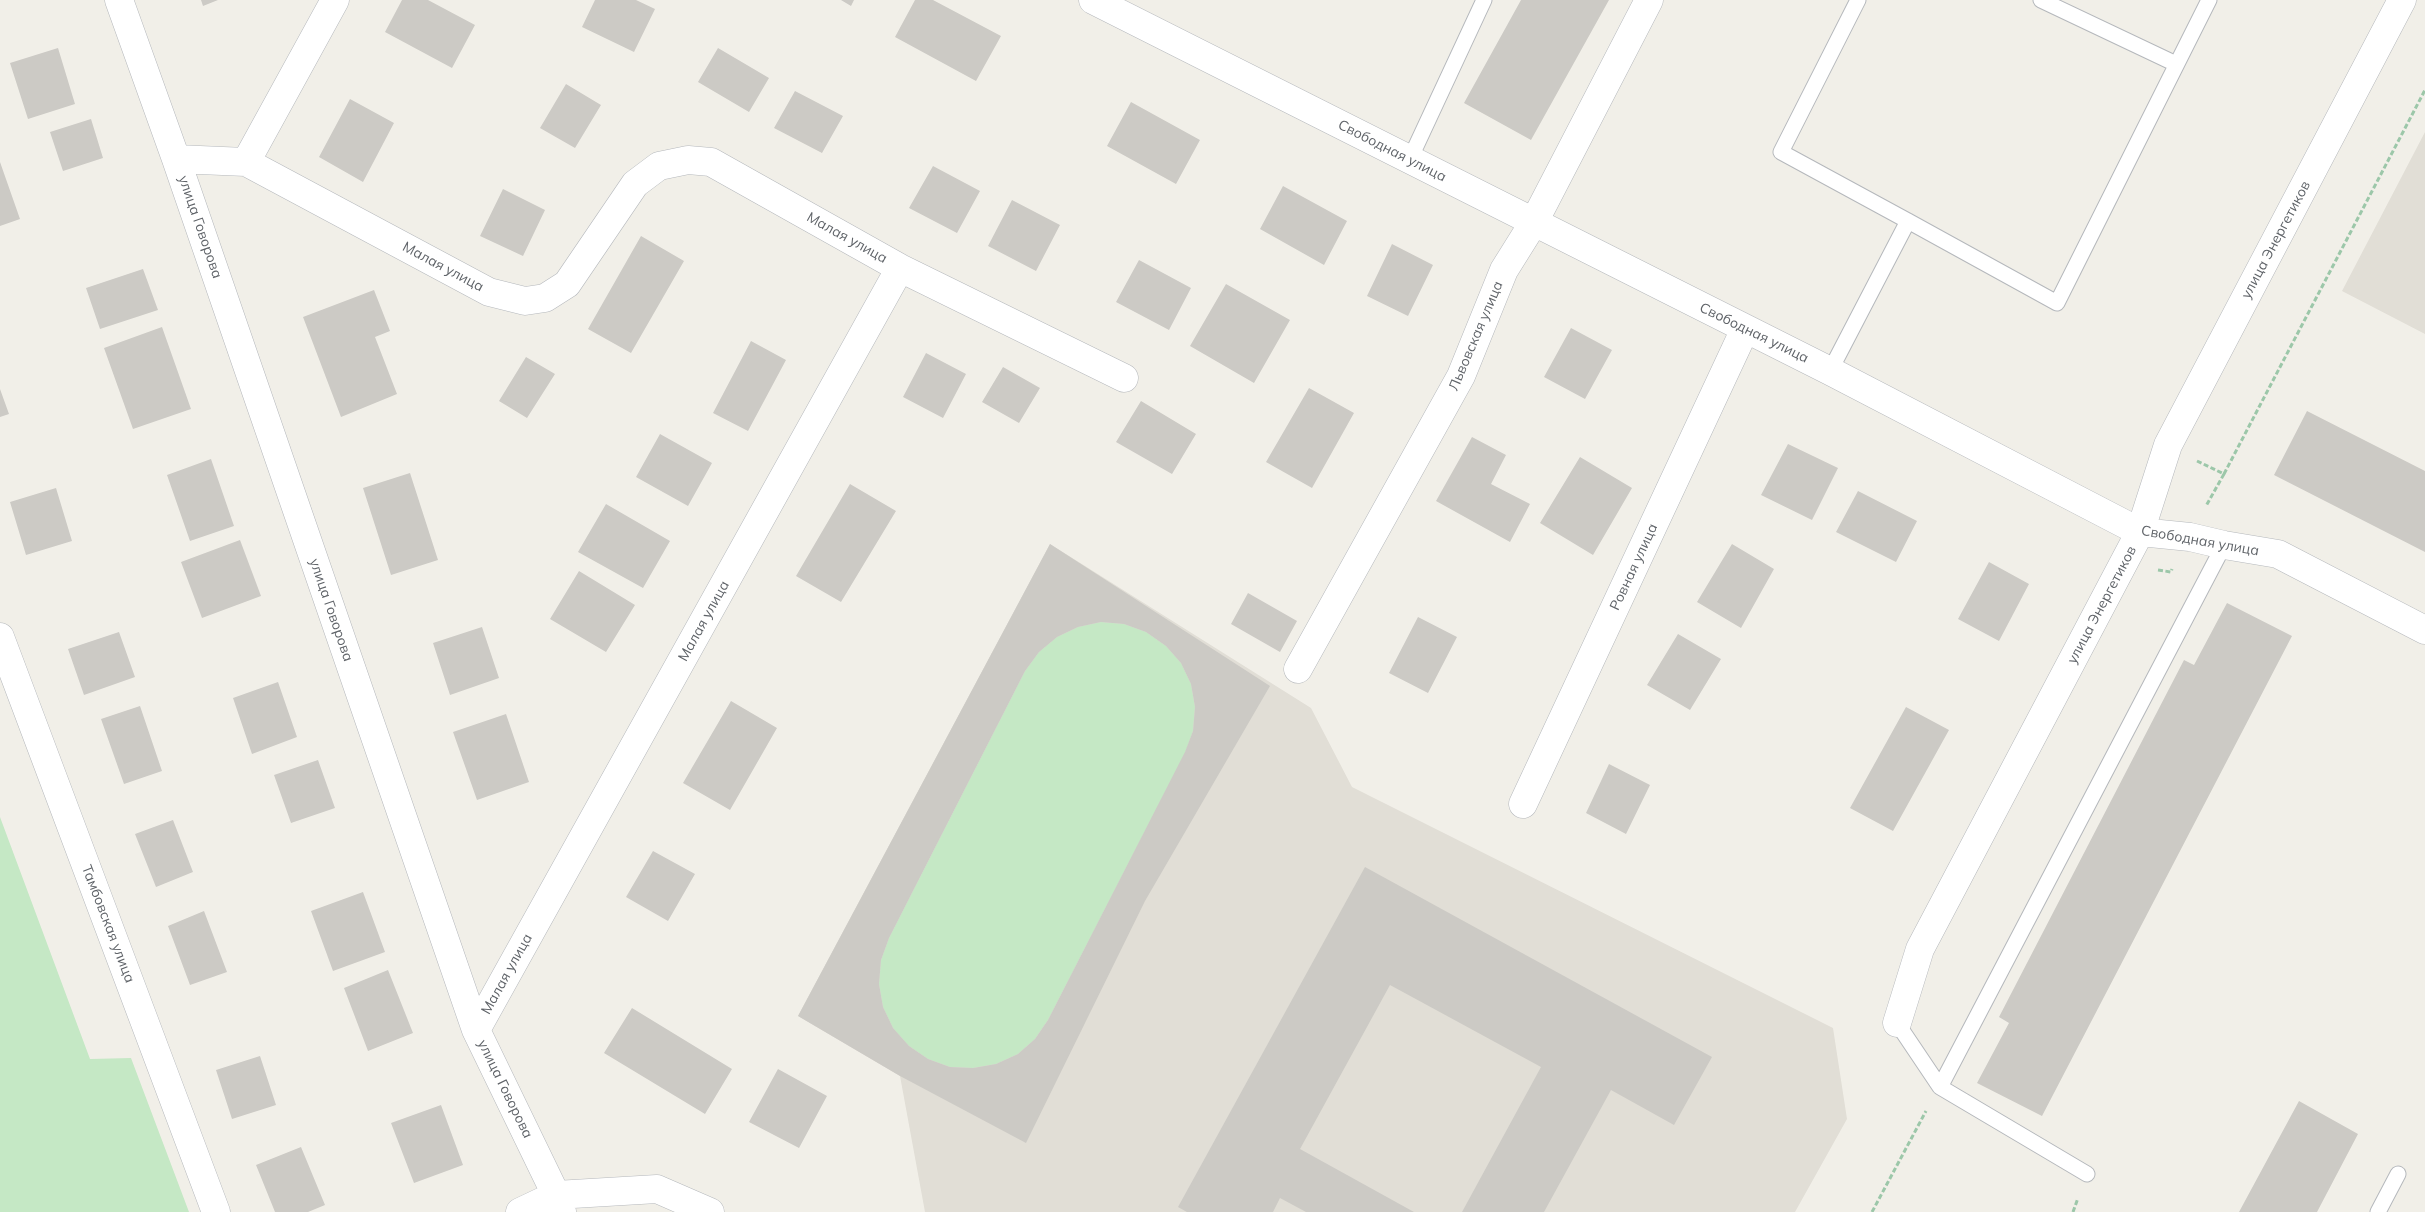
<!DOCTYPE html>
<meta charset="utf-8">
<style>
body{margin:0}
canvas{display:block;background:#f1efe8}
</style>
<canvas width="2425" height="1212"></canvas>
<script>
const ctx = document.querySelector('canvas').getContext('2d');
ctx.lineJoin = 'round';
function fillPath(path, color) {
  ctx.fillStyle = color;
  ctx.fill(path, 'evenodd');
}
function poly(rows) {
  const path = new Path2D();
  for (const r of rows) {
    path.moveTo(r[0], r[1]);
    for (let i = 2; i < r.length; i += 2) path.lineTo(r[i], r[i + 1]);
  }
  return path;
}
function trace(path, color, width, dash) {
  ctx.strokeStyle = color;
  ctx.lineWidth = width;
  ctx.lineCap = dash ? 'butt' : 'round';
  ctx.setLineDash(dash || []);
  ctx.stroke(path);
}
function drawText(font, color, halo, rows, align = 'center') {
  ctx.font = font + ' Mulish,sans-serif';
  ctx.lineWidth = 4;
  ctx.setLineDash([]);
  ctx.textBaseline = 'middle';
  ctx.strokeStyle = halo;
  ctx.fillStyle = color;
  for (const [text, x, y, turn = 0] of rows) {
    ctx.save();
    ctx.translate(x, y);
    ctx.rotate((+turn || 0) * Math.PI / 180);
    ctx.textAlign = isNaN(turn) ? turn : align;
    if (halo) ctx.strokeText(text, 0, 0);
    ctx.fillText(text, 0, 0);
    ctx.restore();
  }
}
const education = poly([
 [2425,132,2425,334,2342,291],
 [1050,544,1311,708,1352,787,1833,1028,1847,1119,1795,1212,925,1212,900,1076,798,1016]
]);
const green = poly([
 [1101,622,1124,624,1146,632,1166,646,1181,663,1191,684,1195,707,1193,731,1185,753,1048,1020,1035,1039,1018,1054,996,1064,973,1068,950,1067,928,1059,909,1046,893,1028,883,1007,879,984,881,960,889,938,1025,671,1039,652,1057,637,1078,627],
 [0,817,90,1059,131,1058,189,1212,0,1212]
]);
const building = poly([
 [201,0,218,0,203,6],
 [402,0,428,0,475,25,452,68,385,32],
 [595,0,636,0,655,9,634,52,582,27],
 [841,0,854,0,851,6],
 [915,0,933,0,1001,36,976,81,895,37],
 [1521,0,1609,0,1531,140,1464,103],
 [58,48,75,104,28,119,10,63],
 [718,48,769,78,749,112,698,82],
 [566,84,601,105,575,148,540,128],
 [795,91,843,116,822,153,774,128],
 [350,99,394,123,363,182,319,157],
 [1131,102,1200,140,1176,184,1107,146],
 [91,119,103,158,63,171,50,132],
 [0,162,20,219,0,226],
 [933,166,980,191,957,233,909,208],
 [1283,186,1347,221,1324,265,1260,229],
 [503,189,545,210,523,256,480,236],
 [1012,200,1060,225,1036,271,988,246],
 [641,236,684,261,631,353,588,329],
 [1392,244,1433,265,1408,316,1367,296],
 [1139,260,1191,288,1169,330,1116,302],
 [143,269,158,310,100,329,86,288],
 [1226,284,1290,320,1254,383,1190,346],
 [374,290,390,331,375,337,397,394,341,417,303,317],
 [162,327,191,409,133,429,104,348],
 [1571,328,1612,350,1585,399,1544,377],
 [751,341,786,360,748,431,713,413],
 [926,353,966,374,943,418,903,397],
 [526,357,555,374,527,418,499,401],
 [1003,367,1040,388,1019,423,982,402],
 [1309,388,1354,413,1312,488,1266,462],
 [0,389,9,414,0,417],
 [1141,401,1196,434,1172,474,1116,442],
 [2307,411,2425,471,2425,552,2274,475],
 [660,434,712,463,688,506,636,477],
 [1472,437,1506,455,1491,484,1530,504,1510,542,1436,501],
 [1788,444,1838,468,1812,520,1761,495],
 [1580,457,1632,488,1593,555,1540,523],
 [211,459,234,526,190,541,167,475],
 [410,473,438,560,391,575,363,488],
 [850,484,896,511,841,602,796,576],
 [56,488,72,541,26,555,10,502],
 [1858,491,1917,521,1896,562,1836,532],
 [606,504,670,541,643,588,578,552],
 [240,540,261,596,202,618,181,562],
 [1050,544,1270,686,1145,901,1026,1143,900,1076,798,1016],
 [1101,622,1124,624,1146,632,1166,646,1181,663,1191,684,1195,707,1193,731,1185,752,1048,1020,1035,1039,1018,1054,996,1064,973,1068,950,1067,928,1059,909,1046,893,1028,883,1007,879,984,881,960,889,938,1025,671,1039,652,1057,637,1078,627],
 [1732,544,1774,569,1741,628,1697,602],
 [1989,562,2029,584,1999,641,1958,619],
 [579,571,635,605,606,652,550,619],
 [1248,593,1297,621,1280,652,1231,624],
 [2227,603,2292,636,2042,1116,1977,1083,2009,1023,1999,1017,2184,660,2194,665],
 [1418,617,1457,637,1428,693,1389,673],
 [482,627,499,678,450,695,433,643],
 [119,632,135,677,84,695,68,649],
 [1678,634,1721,659,1690,710,1647,685],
 [278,682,297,737,252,754,233,698],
 [731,701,777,728,730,810,683,783],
 [140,706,162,771,124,784,101,719],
 [1906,707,1949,730,1893,831,1850,808],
 [506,714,529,782,477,800,453,732],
 [318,760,335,808,291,823,274,775],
 [1609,764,1650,785,1626,834,1586,813],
 [173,820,193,872,156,887,135,834],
 [653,851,695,874,668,921,626,897],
 [1365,867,1712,1057,1674,1125,1611,1090,1544,1212,1462,1212,1541,1067,1390,985,1300,1149,1414,1212,1306,1212,1280,1198,1273,1212,1187,1212,1178,1207],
 [363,892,385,952,333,971,311,911],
 [204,911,227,972,190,985,168,926],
 [388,970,413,1033,368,1051,344,988],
 [632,1008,732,1069,705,1114,604,1053],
 [260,1056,276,1105,232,1119,216,1070],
 [778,1069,827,1096,799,1148,749,1122],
 [2299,1101,2358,1134,2317,1212,2239,1212],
 [441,1105,463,1165,414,1183,391,1123],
 [301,1147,325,1205,308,1212,275,1212,256,1165]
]);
const path = poly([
 [2197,461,2224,474,2206,506],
 [2224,474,2425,90],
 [2158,570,2171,572,2172,569],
 [1872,1212,1926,1111],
 [2073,1212,2078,1198]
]);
const service = poly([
 [1858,0,1781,152,1908,221],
 [2041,0,2176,64],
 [1410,159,1484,0],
 [1830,371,1908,221,2057,303,2209,0],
 [1897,1023,1940,1087],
 [2087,1174,1940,1087,2224,545],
 [2378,1212,2398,1174]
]);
const minor = poly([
 [119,0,176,159,476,1030,556,1195,562,1212],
 [1093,0,1830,371,2140,532,2190,537,2224,545,2278,554,2425,630],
 [176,159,246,162,489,292,525,301,545,298,567,284,635,184,659,166,688,160,711,162,900,268,476,1030],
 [246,162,335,0],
 [900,268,1124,378],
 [0,637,216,1212],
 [1298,669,1461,376,1504,270,1534,222,1649,0],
 [1523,804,1745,329],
 [1897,1023,1920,949,2140,532,2168,445,2402,0],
 [520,1212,556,1195,657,1189,710,1212]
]);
const streetNames = [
 ["Свободная улица",1392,151,27],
 ["улица Говорова",200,227,71],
 ["Малая улица",847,238,29],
 ["улица Энергетиков",2276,240,-62],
 ["Малая улица",443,267,28],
 ["Свободная улица",1754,333,26],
 ["Львовская улица",1476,336,-67],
 ["Свободная улица",2200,541,10],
 ["Ровная улица",1634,567,-65],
 ["улица Энергетиков",2102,605,-62],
 ["улица Говорова",331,610,71],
 ["Малая улица",704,621,-61],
 ["Тамбовская улица",108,924,69],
 ["Малая улица",507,974,-61],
 ["улица Говорова",505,1089,64]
];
fillPath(education, '#e1ded6');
fillPath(green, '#c5e8c5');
fillPath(building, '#cccac5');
trace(service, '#b5b8bc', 17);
trace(minor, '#b5b8bc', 29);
trace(path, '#9cc7a9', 3, [5, 2.5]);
trace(service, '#fff', 15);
trace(minor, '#fff', 28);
drawText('14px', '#5f6368', '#fff', streetNames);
</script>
